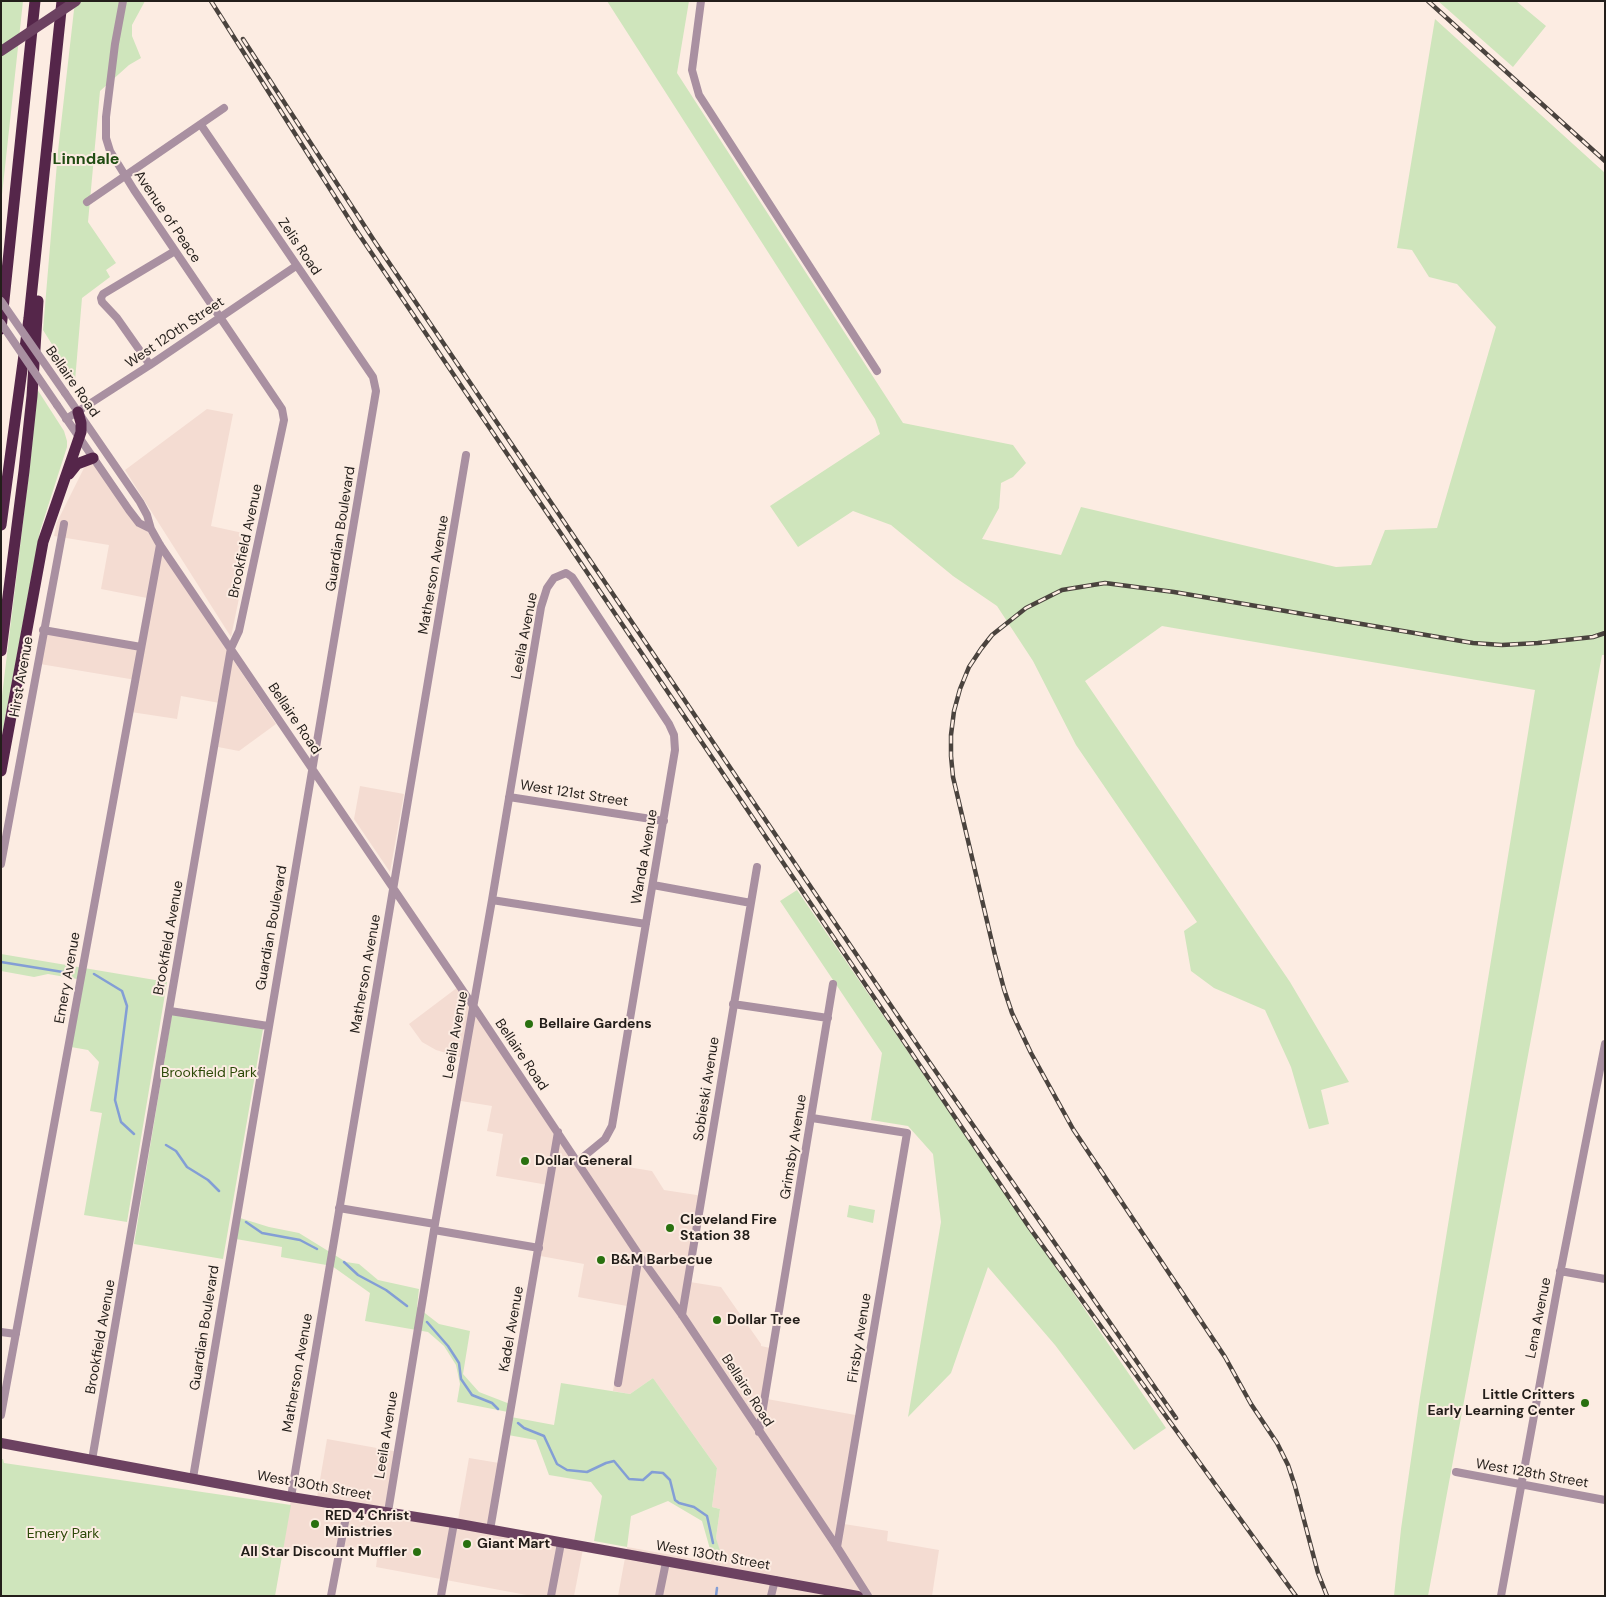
<!DOCTYPE html>
<style>
body{margin:0}
#map{position:relative;width:1606px;height:1597px;overflow:hidden;background:#fcece2;font-family:"DM Sans",sans-serif}
canvas{display:block}
.frame{position:absolute;inset:0;border:2px solid #231e1a;pointer-events:none}
</style>
<div id="map">
<canvas width="1606" height="1597"></canvas>
<div class="frame"></div>
</div>
<script>
const ctx = document.querySelector('canvas').getContext('2d');
ctx.lineJoin = 'round';
function fillPath(path, color) {
  ctx.fillStyle = color;
  ctx.fill(path, 'evenodd');
}
function poly(rows) {
  const path = new Path2D();
  for (const r of rows) {
    path.moveTo(r[0], r[1]);
    for (let i = 2; i < r.length; i += 2) path.lineTo(r[i], r[i + 1]);
  }
  return path;
}
function trace(path, color, width, dash) {
  ctx.strokeStyle = color;
  ctx.lineWidth = width;
  ctx.lineCap = dash ? 'butt' : 'round';
  ctx.setLineDash(dash || []);
  ctx.stroke(path);
}
function drawText(font, color, halo, rows, align = 'center') {
  ctx.font = font + ' "DM Sans",sans-serif';
  ctx.lineWidth = 4;
  ctx.setLineDash([]);
  ctx.textBaseline = 'middle';
  ctx.strokeStyle = halo;
  ctx.fillStyle = color;
  for (const [text, x, y, turn = 0] of rows) {
    ctx.save();
    ctx.translate(x, y);
    ctx.rotate((+turn || 0) * Math.PI / 180);
    ctx.textAlign = isNaN(turn) ? turn : align;
    if (halo) ctx.strokeText(text, 0, 0);
    ctx.fillText(text, 0, 0);
    ctx.restore();
  }
}
const commercial = poly([
 [207,409,233,414,211,526,252,535,231,637,125,470],
 [93,450,276,724,239,751,218,747,225,704,181,696,177,719,131,712,136,680,40,664,47,627,139,644,147,598,101,589,109,545,54,536,57,522],
 [360,786,404,794,390,872,354,819],
 [462,984,581,1163,585,1160,652,1171,664,1190,703,1196,690,1282,721,1287,761,1344,761,1346,775,1349,767,1399,861,1416,844,1524,888,1531,887,1541,939,1550,932,1596,618,1596,627,1547,711,1562,712,1556,721,1557,716,1538,720,1509,712,1507,717,1468,653,1378,630,1394,613,1391,627,1306,578,1297,584,1264,535,1255,548,1185,496,1176,503,1134,487,1131,492,1106,455,1100,463,1058,436,1050,422,1042,409,1024],
 [327,1439,399,1452,391,1509,458,1520,469,1458,499,1463,488,1532,583,1549,574,1596,532,1596,376,1567,378,1551,343,1546,341,1559,283,1549,291,1499,316,1503]
]);
const green = poly([
 [1,1,23,1,1,204],
 [75,1,145,1,132,25,132,36,141,58,129,65,100,91,88,222,116,263,106,270,110,277,82,298,75,381,43,330,58,151],
 [607,1,689,1,677,73,903,423,1013,445,1026,463,1013,477,1001,483,999,508,982,539,1061,555,1081,507,1336,567,1371,565,1385,530,1437,528,1496,327,1457,284,1429,277,1412,250,1397,248,1435,19,1605,173,1605,655,1602,655,1428,1596,1394,1596,1401,1529,1420,1397,1535,690,1162,626,1085,681,1290,982,1349,1082,1321,1090,1329,1124,1309,1129,1291,1067,1265,1010,1214,988,1191,971,1184,931,1197,922,1076,745,1033,661,997,606,953,576,891,525,853,511,798,547,770,506,880,434,875,419],
 [1438,1,1516,1,1546,26,1513,67],
 [37,389,64,431,67,441,67,447,40,531,1,741,1,704,31,456],
 [797,890,1166,1428,1134,1450,1055,1345,988,1267,951,1373,908,1417,941,1222,933,1154,908,1126,871,1120,882,1053,780,901],
 [1,954,167,982,127,1222,84,1215,102,1113,90,1111,99,1062,88,1050,71,1047,83,980,48,974,34,977,1,971],
 [172,1014,263,1029,223,1259,134,1244],
 [849,1205,875,1210,873,1223,847,1217],
 [240,1218,269,1227,299,1233,346,1262,359,1264,378,1280,419,1289,417,1307,439,1324,470,1331,463,1374,479,1392,510,1404,508,1412,457,1402,460,1384,456,1365,444,1346,428,1332,365,1321,370,1293,332,1266,281,1257,282,1247,236,1239],
 [653,1378,717,1468,712,1507,720,1509,716,1538,722,1557,712,1556,702,1521,668,1501,631,1516,627,1547,594,1541,602,1496,591,1482,549,1475,536,1440,508,1435,511,1417,554,1425,561,1383,630,1394],
 [1,1459,3,1459,4,1463,291,1505,275,1596,1,1596]
]);
const stream = poly([
 [1,962,69,973],
 [94,974,122,991,127,1006,115,1100,121,1122,134,1134],
 [166,1145,176,1151,187,1167,208,1180,219,1191],
 [246,1222,262,1233,300,1240,317,1249],
 [344,1262,358,1275,386,1290,407,1306],
 [427,1322,448,1346,459,1363,461,1379,472,1395,492,1403,498,1409],
 [518,1423,524,1428,544,1436,557,1464,567,1470,587,1472,606,1463,614,1461,629,1479,643,1480,652,1472,663,1473,670,1480,675,1500,679,1503,694,1507,707,1516,713,1543],
 [716,1596,717,1588]
]);
const minor = poly([
 [701,1,692,70,699,95,877,371],
 [87,202,224,108],
 [150,365,117,318,102,302,101,298,103,294,175,251],
 [65,393,140,502,147,515,151,529,160,545,474,1007,639,1255,682,1315,837,1547,868,1596],
 [57,405,129,510,139,523,151,529],
 [66,419,150,365,296,266],
 [43,630,141,647],
 [509,797,664,821],
 [1,864,64,524],
 [653,885,751,903],
 [492,900,646,924],
 [733,1004,828,1018],
 [170,1011,268,1026],
 [812,1118,907,1133,837,1547],
 [339,1208,435,1224],
 [434,1230,539,1248],
 [1560,1271,1605,1279],
 [682,1315,757,867],
 [1,1332,16,1334],
 [618,1383,639,1255],
 [1,1415,160,545],
 [759,1432,833,984],
 [92,1460,231,648,239,631,284,420,282,409,278,403,134,190,110,151,106,138,106,117,115,44,123,1],
 [1456,1472,1605,1500],
 [193,1478,376,391,373,377,201,125],
 [291,1497,466,455],
 [388,1512,435,1224,492,900,541,607,547,588,554,578,566,573,572,577,669,724,674,735,675,750,612,1126,605,1139,577,1162],
 [490,1530,558,1132],
 [331,1596,348,1506],
 [441,1596,454,1523],
 [551,1596,561,1543],
 [659,1596,666,1562],
 [771,1596,775,1580],
 [1501,1596,1559,1279,1605,1044]
]);
const major = poly([
 [1,1443,291,1497,454,1523,858,1596]
]);
const highway = poly([
 [1,329,35,1],
 [69,474,77,464,93,458],
 [1,525,29,318,62,1],
 [1,651,24,471,32,396,38,301],
 [1,771,43,542,81,432,81,423,78,412]
]);
const rail = poly([
 [211,1,356,230,1029,1227,1296,1596],
 [1428,1,1605,161],
 [243,39,375,242,923,1053,1176,1418],
 [1327,1596,1318,1573,1295,1486,1288,1465,1277,1443,1251,1404,1225,1357,1073,1129,1031,1053,1012,1013,1004,989,995,955,953,777,951,756,951,735,954,711,960,689,969,667,981,649,992,635,1026,608,1062,590,1105,583,1174,592,1473,643,1502,645,1538,643,1593,637,1605,633]
]);
const minorBridge = poly([
 [1,301,65,393],
 [1,323,57,405]
]);
const majorBridge = poly([
 [1,51,76,1]
]);
const markers = [
 [529,1024,5,"#29700f"],
 [525,1161,5,"#29700f"],
 [670,1228,5,"#29700f"],
 [601,1260,5,"#29700f"],
 [717,1320,5,"#29700f"],
 [1585,1403,5,"#29700f"],
 [315,1524,5,"#29700f"],
 [467,1544,5,"#29700f"],
 [417,1552,5,"#29700f"]
];
const streetNames = [
 ["Avenue of Peace",167,217,56],
 ["Zelis Road",299,247,56],
 ["West 120th Street",175,333,-34],
 ["Bellaire Road",72,382,55],
 ["Guardian Boulevard",341,529,-81],
 ["Brookfield Avenue",246,541,-78],
 ["Matherson Avenue",434,575,-80],
 ["Leeila Avenue",525,636,-79],
 ["Hirst Avenue",22,677,-80],
 ["Bellaire Road",294,719,56],
 ["West 121st Street",574,794,9],
 ["Wanda Avenue",645,857,-80],
 ["Guardian Boulevard",272,928,-80],
 ["Brookfield Avenue",169,938,-80],
 ["Matherson Avenue",366,974,-80],
 ["Emery Avenue",68,978,-80],
 ["Leeila Avenue",456,1035,-80],
 ["Bellaire Road",521,1055,56],
 ["Sobieski Avenue",707,1089,-81],
 ["Grimsby Avenue",794,1147,-81],
 ["Lena Avenue",1539,1318,-79],
 ["Guardian Boulevard",205,1328,-81],
 ["Kadel Avenue",512,1329,-80],
 ["Brookfield Avenue",101,1337,-80],
 ["Firsby Avenue",860,1338,-81],
 ["Matherson Avenue",298,1373,-80],
 ["Bellaire Road",747,1391,57],
 ["Leeila Avenue",387,1435,-81],
 ["West 128th Street",1532,1474,10],
 ["West 130th Street",314,1486,10],
 ["West 130th Street",713,1556,10]
];
const poiNames = [
 ["Bellaire Gardens",539,1024],
 ["Dollar General",535,1161],
 ["Cleveland Fire",680,1220],
 ["Station 38",680,1236],
 ["B&M Barbecue",611,1260],
 ["Dollar Tree",727,1320],
 ["Little Critters",1575,1395,"right"],
 ["Early Learning Center",1575,1411,"right"],
 ["RED 4 Christ",325,1516],
 ["Ministries",325,1532],
 ["Giant Mart",477,1544],
 ["All Star Discount Muffler",407,1552,"right"]
];
const parkNames = [
 ["Brookfield Park",209,1073],
 ["Emery Park",63,1534]
];
const quarterNames = [
 ["Linndale",86,160]
];
fillPath(commercial, '#f4dcd2');
fillPath(green, '#cfe5bc');
trace(stream, '#839ed5', 2.5);
trace(minor, '#a990a1', 8);
trace(major, '#6c4261', 10);
trace(highway, '#55264a', 11);
trace(rail, '#4a433e', 4.5);
trace(rail, '#fcece2', 2.5, [8]);
trace(minorBridge, '#a990a1', 8);
trace(majorBridge, '#6c4261', 10);
for (const [x, y, r, color] of markers) {
  const dot = new Path2D();
  dot.arc(x, y, r, 0, 2 * Math.PI);
  ctx.fillStyle = color;
  ctx.fill(dot);
  trace(dot, '#fcece2', 2);
}
drawText('14px', '#231e1a', '#fcece2', streetNames);
drawText('bold 14px', '#231e1a', '#fcece2', poiNames, 'left');
drawText('14px', '#2c4807', '#fcece2', parkNames);
drawText('bold 16px', '#204c12', '#fcece2', quarterNames);
</script>
